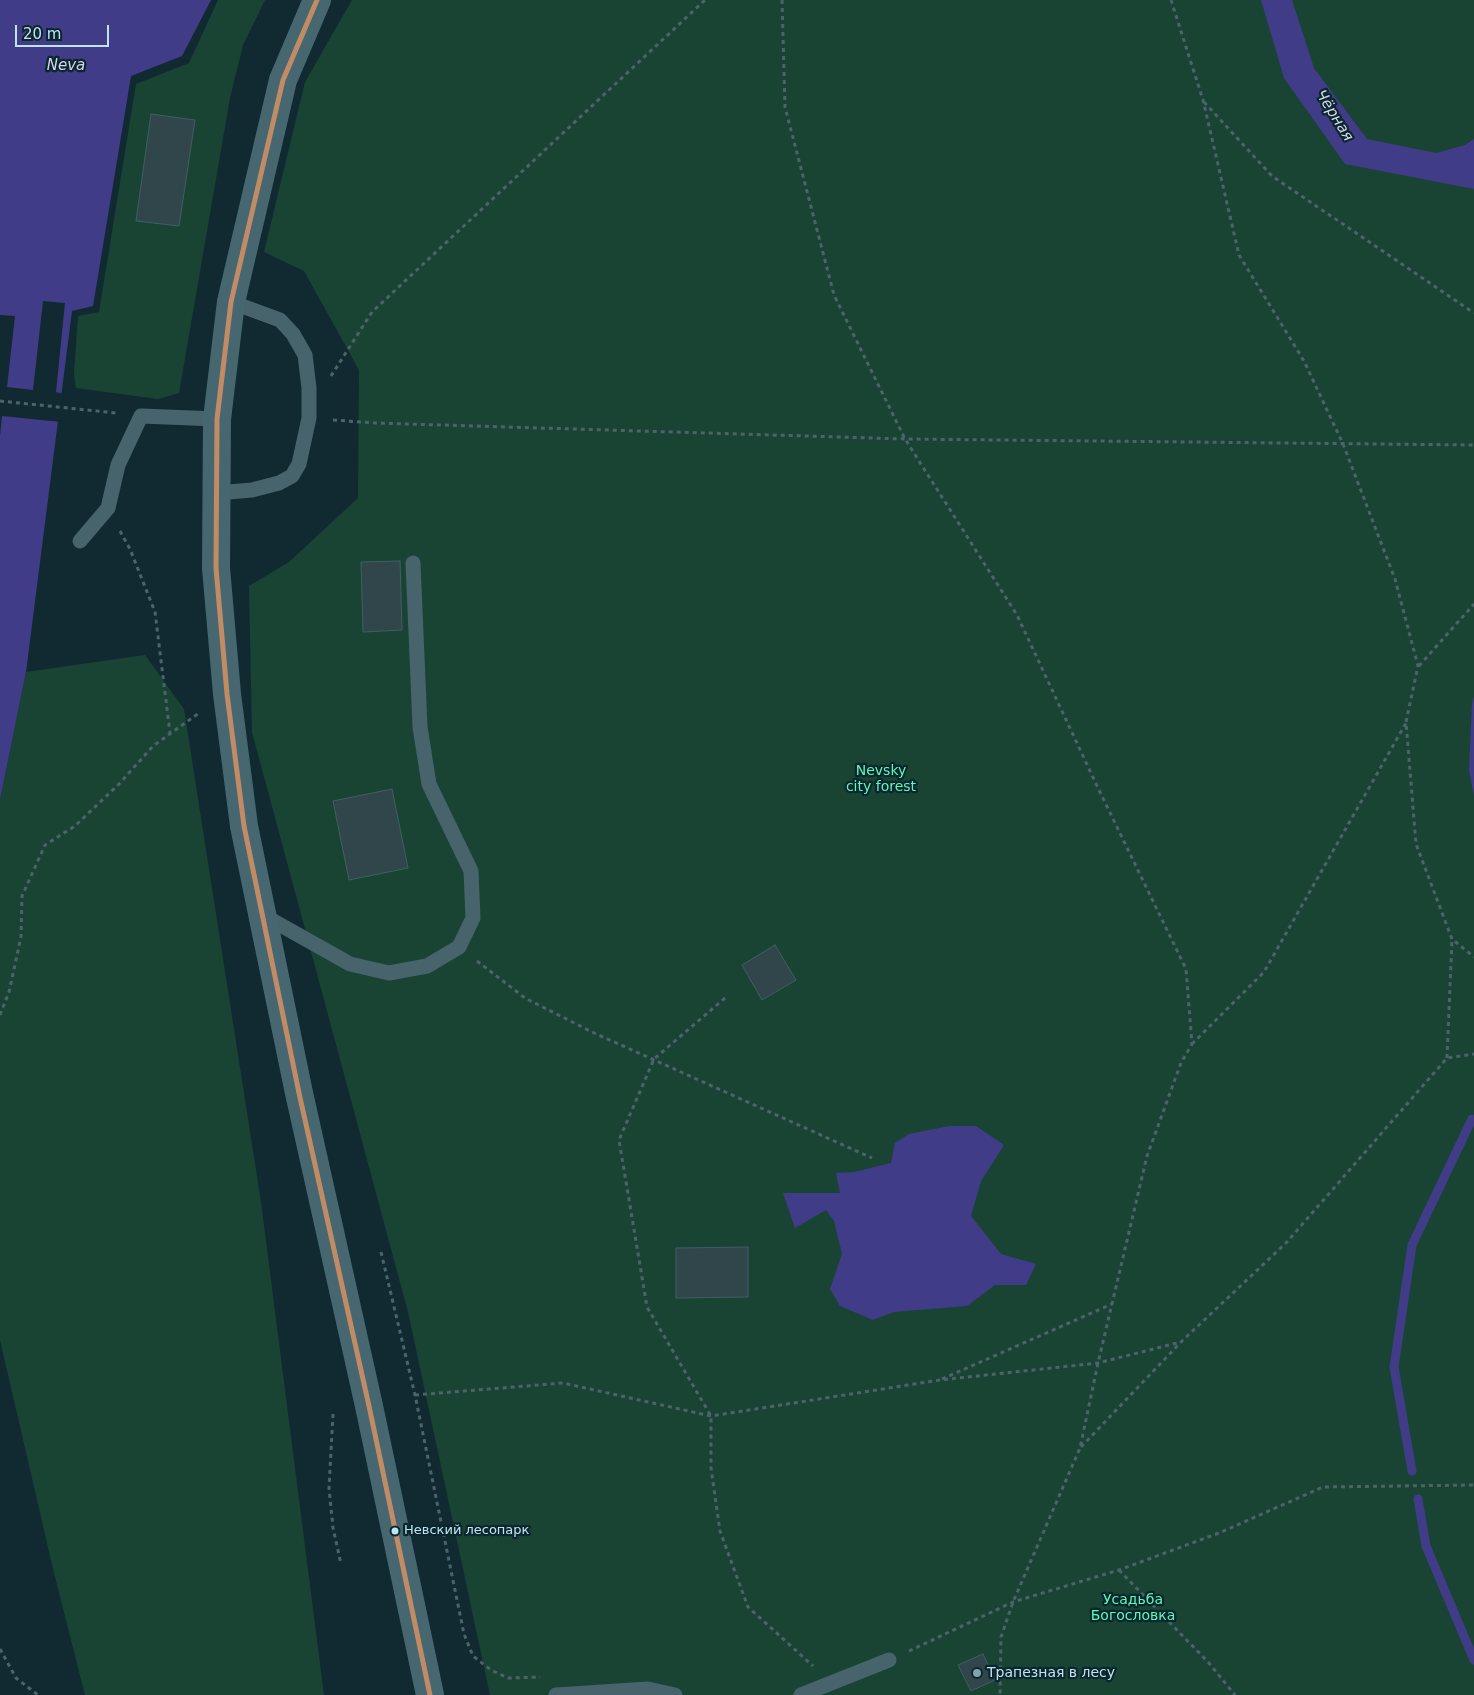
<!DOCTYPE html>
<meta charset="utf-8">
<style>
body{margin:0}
#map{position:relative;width:1474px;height:1695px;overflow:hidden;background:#112a32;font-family:"DejaVu Sans",sans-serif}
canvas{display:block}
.scale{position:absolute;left:15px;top:25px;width:94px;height:22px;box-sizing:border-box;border:2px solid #bee3f1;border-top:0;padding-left:6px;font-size:15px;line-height:18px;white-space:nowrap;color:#bee3f1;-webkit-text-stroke:4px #0c262e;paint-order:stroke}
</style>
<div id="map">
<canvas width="1474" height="1695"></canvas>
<div class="scale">20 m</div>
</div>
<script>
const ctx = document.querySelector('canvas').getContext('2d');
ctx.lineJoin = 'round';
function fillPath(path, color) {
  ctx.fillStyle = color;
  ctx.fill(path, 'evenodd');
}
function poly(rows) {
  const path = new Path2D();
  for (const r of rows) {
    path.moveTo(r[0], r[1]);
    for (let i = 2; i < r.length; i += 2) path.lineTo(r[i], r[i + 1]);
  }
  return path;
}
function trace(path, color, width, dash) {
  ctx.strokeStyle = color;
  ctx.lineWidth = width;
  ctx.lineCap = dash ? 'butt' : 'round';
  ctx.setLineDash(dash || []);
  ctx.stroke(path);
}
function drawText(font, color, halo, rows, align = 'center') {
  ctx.font = font + ' "DejaVu Sans",sans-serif';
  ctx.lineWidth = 4.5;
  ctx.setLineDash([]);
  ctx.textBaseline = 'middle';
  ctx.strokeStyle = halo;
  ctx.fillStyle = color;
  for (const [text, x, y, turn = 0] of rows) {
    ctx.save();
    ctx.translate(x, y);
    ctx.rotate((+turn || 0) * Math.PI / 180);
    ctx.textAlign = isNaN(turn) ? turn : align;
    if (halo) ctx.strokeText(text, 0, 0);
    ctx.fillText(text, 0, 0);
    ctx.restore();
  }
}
const green = poly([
 [218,0,265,0,243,45,230,98,179,393,158,399,76,388,74,374,78,316,99,312,136,84,189,63],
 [352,0,1474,0,1474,1695,490,1695,408,1312,252,732,249,586,289,562,358,498,359,370,304,271,264,252,305,82],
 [145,655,184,709,261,1202,324,1695,85,1695,54,1573,0,1340,0,800,26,672]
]);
const water = poly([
 [0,0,211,0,182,56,131,76,93,306,72,311,26,672,0,800],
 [1261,0,1292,0,1314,68,1367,139,1436,153,1465,145,1474,139,1474,189,1345,164,1284,78],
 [1474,696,1474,797,1469,770,1472,703],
 [949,1126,976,1126,1004,1145,981,1181,971,1216,1001,1254,1036,1264,1026,1285,995,1285,967,1306,894,1312,873,1320,840,1306,830,1289,842,1254,834,1221,826,1210,795,1228,783,1193,840,1193,836,1173,854,1172,891,1163,895,1143,909,1134]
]);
const pier = poly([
 [43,301,65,303,56,392,64,394,61,422,2,416,0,436,0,315,15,316,7,387,33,390]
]);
const stream = poly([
 [1412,1471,1394,1367,1412,1245,1472,1119],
 [1418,1499,1426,1546,1474,1660]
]);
const building = poly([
 [151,114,195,120,179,226,136,221,151,114],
 [400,561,402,630,363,632,361,562,400,561],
 [392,789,408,868,349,880,333,801,392,789],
 [775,945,796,980,762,1000,742,965,775,945],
 [748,1247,748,1297,676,1298,676,1248,748,1247],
 [983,1654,995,1680,971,1691,958,1665,983,1654]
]);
const path = poly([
 [782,0,785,107,834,295,905,439,1017,615,1098,788,1186,969,1192,1044,1181,1063,1147,1156,1098,1363,1080,1448,1013,1602,1001,1637,1000,1695],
 [1171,0,1203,100,1239,255,1304,361,1343,444,1395,579,1418,666,1406,722,1416,844,1452,939,1474,957],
 [1204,102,1272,176,1474,313],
 [331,376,372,312,705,0],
 [0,401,116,413],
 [333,420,375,423,905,439,1474,445],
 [120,531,130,549,155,612,170,733],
 [1419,666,1474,604],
 [477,961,525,998,592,1032,872,1158],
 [725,998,654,1059,619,1140,647,1307,711,1416,711,1468,720,1531,748,1607,813,1666],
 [0,1015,9,992,21,937,22,896,45,845,75,826,120,783,153,746,199,713],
 [1192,1044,1264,972,1406,723],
 [1447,1058,1452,939],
 [381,1252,415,1395,464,1634,473,1656,491,1670,508,1678,540,1677],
 [942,1379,1112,1304],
 [415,1395,563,1383,711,1416,940,1380,1098,1363,1181,1342],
 [333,1414,329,1488,333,1528,341,1564],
 [1081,1447,1181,1342,1286,1243,1447,1058,1474,1054],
 [1119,1570,1208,1662,1235,1695],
 [0,1649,16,1678,38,1695],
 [909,1651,1013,1602,1119,1570,1219,1533,1323,1487,1474,1485]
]);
const lane = poly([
 [217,493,252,490,279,483,292,476,299,464,309,418,309,388,305,355,293,334,280,320,231,302],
 [80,541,108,508,118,465,141,416,217,419],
 [261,914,350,964,389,973,427,966,459,947,473,918,471,871,429,784,420,727,413,563],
 [556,1695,648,1689,675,1695],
 [801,1695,889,1660]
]);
const secondary = poly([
 [317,0,283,80,231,302,217,419,216,568,227,694,244,826,299,1093,369,1406,430,1695]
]);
const bus1 = poly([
 [317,0,283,80,231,302,217,419,216,568,227,694,244,826,299,1093,369,1406,430,1695]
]);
const markers = [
 [395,1531,4.5,"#bee3f1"],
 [977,1673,5,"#81a2ae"]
];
const busNames = [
 ["Невский лесопарк",404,1531]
];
const parkNames = [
 ["Nevsky",881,771],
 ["city forest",881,787],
 ["Усадьба",1133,1600],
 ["Богословка",1133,1616]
];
const poiNames = [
 ["Трапезная в лесу",987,1673]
];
const waterNames = [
 ["Neva",66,66],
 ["Чёрная",1334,116,58]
];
fillPath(green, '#194434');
fillPath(water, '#403c88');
fillPath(pier, '#112a32');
trace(stream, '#403c88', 9);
fillPath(building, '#30464b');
trace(building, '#415e64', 1);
trace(path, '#4c636a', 3, [4, 4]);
trace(lane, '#47636c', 15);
trace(secondary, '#476770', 28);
trace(bus1, '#c18c65', 5);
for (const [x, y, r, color] of markers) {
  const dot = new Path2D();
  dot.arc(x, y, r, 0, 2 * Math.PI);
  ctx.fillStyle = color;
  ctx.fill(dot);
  trace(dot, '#0c262e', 2);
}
drawText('13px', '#bee3f1', '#0c262e', busNames, 'left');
drawText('14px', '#5afab9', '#0c262e', parkNames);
drawText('14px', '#bee3f1', '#0c262e', poiNames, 'left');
drawText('italic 15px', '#d5d6ee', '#0c262e', waterNames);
</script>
